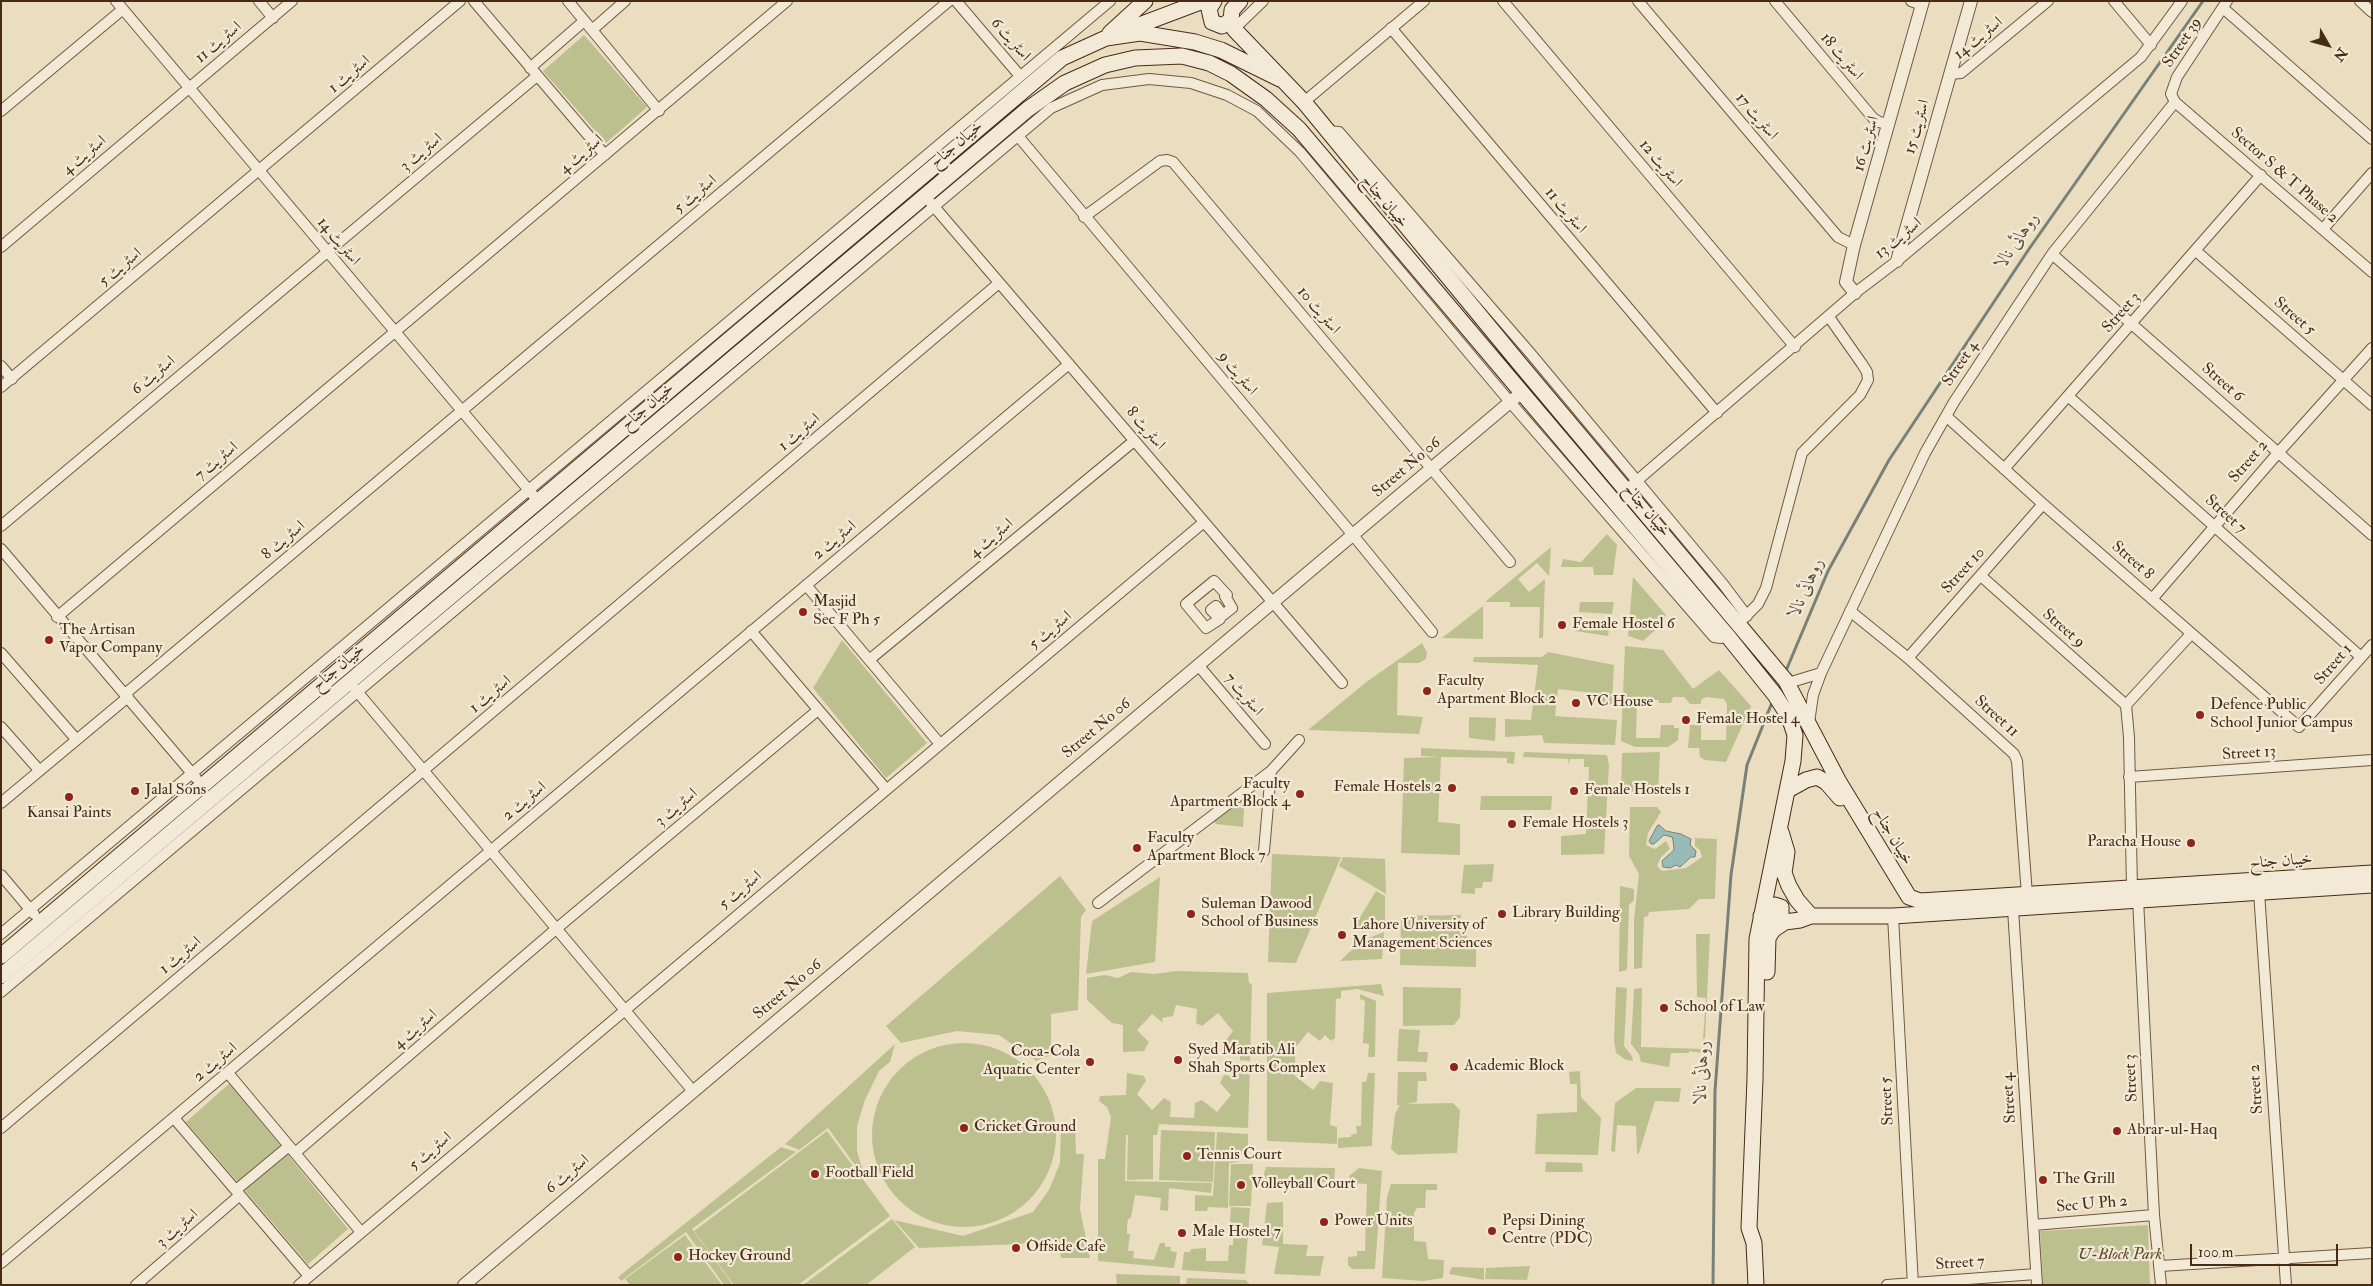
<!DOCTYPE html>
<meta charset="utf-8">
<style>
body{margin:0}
#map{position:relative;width:2373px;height:1286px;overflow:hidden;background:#ebdec0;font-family:"IM FELL Double Pica",serif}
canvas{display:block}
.frame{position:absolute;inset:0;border:2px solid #482b16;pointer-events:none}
.north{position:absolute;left:2303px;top:20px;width:50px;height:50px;-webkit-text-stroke:4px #f2ead6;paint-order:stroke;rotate:128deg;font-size:14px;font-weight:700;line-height:20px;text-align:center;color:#482b16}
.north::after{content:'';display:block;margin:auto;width:18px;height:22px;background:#482b16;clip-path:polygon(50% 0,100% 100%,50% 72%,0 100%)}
.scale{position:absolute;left:2190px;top:1244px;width:148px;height:22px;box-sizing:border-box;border:2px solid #482b16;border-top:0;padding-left:6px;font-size:15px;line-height:18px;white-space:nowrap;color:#482b16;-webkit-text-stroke:4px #f2ead6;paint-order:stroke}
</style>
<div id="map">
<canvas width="2373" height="1286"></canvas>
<div class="frame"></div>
<div class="north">N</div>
<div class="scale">100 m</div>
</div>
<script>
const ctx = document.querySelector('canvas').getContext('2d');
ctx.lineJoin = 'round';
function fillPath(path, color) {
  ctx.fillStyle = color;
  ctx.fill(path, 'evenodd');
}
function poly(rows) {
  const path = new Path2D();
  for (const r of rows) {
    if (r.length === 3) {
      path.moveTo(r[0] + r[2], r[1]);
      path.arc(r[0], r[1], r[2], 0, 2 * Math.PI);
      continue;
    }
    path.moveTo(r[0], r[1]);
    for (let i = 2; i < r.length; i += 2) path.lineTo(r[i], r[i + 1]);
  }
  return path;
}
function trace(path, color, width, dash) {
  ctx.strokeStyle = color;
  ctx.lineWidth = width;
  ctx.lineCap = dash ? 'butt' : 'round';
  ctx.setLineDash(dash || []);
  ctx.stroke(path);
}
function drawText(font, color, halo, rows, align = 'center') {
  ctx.font = font + ' "IM FELL Double Pica",Amiri,serif';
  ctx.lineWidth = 4.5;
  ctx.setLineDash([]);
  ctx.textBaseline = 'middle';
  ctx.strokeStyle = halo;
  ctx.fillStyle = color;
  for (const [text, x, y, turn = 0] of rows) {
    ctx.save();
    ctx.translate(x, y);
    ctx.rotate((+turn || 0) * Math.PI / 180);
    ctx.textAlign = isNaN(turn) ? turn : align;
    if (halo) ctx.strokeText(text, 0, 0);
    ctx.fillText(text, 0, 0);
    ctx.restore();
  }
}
const green = poly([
 [584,35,647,107,606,143,543,71],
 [1607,534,1617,545,1613,575,1594,575,1593,567,1561,567,1563,559,1581,562],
 [1551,547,1549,576,1537,563,1518,579,1529,592,1545,579,1543,638,1539,638,1540,607,1510,607,1510,602,1485,602],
 [1633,577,1666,615,1662,624,1643,641,1628,636],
 [1580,602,1614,602,1612,614,1579,612],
 [1483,606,1483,639,1442,638],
 [1577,619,1610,623,1608,636,1575,631],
 [842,640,927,743,886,778,813,688],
 [1422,643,1427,652,1426,659,1419,663,1398,663,1397,715,1423,717,1419,734,1308,730,1365,683],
 [1625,646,1663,650,1693,689,1719,670,1751,706,1726,762,1705,760,1700,757,1699,748,1688,748,1690,725,1701,725,1701,740,1726,740,1727,704,1724,699,1706,697,1701,700,1701,704,1690,704,1684,697,1673,697,1671,703,1659,703,1659,700,1653,700,1652,698,1637,698,1636,738,1660,738,1661,725,1674,725,1674,728,1679,728,1678,740,1668,747,1635,747,1621,741],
 [1548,652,1614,665,1612,704,1595,703,1594,693,1558,689,1555,716,1617,720,1615,745,1544,743,1542,735,1505,737,1505,719,1531,720,1538,665,1473,662,1474,657,1542,657],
 [1469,717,1496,718,1495,741,1469,738],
 [1421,748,1515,752,1514,764,1507,763,1507,758,1441,757,1438,822,1460,824,1460,855,1401,853,1404,758,1440,757,1421,756],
 [1524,752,1607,755,1609,765,1604,854,1561,855,1561,836,1586,834,1589,767,1584,767,1584,759,1570,759,1569,765,1568,759,1523,757],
 [1660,752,1658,792,1621,791,1622,753],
 [1245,793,1243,827,1216,824,1212,820],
 [1481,796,1552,796,1551,810,1480,810],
 [1630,807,1657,807,1661,812,1648,833,1646,845,1655,849,1666,841,1670,849,1661,857,1657,866,1662,871,1686,868,1702,857,1700,850,1695,846,1695,838,1717,839,1715,899,1699,899,1689,909,1649,912,1648,916,1644,917,1642,968,1634,969,1634,919,1639,874,1629,856],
 [1272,854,1341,857,1296,963,1268,962],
 [1343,857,1385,859,1386,894,1339,866],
 [1494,864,1492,882,1483,882,1482,888,1475,888,1475,894,1461,893,1464,865],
 [1060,876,1086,910,1081,917,1078,1010,1051,1014,1051,1055,1036,1061,999,1035,957,1031,901,1043,886,1026],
 [1160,877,1155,962,1086,974,1092,921],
 [1620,886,1634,889,1634,900,1629,905,1627,970,1619,972],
 [1376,891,1385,896,1385,922,1363,932,1354,927],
 [1461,915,1460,934,1467,936,1468,943,1476,946,1476,967,1400,965,1401,916],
 [1384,932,1382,959,1340,961,1361,941],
 [1696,934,1710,934,1705,1038,1703,1039,1706,998,1697,997],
 [1176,971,1248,973,1249,983,1252,984,1250,1061,1240,1060,1240,1052,1225,1051,1223,1044,1233,1031,1218,1013,1202,1026,1196,1023,1197,1009,1176,1005,1173,1016,1162,1018,1163,1023,1152,1014,1137,1030,1149,1042,1144,1051,1123,1052,1123,1025,1112,1023,1087,1000,1087,978,1105,975,1118,978,1131,972,1154,974],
 [1381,984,1384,996,1357,989,1341,991,1341,998,1336,999,1335,1038,1331,1041,1325,1035,1320,1041,1308,1032,1296,1047,1294,1075,1313,1090,1320,1081,1333,1083,1330,1125,1337,1127,1337,1144,1267,1141,1267,993],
 [1403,987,1461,988,1460,1017,1454,1025,1403,1026],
 [1616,987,1627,988,1624,1046,1632,1056,1633,1061,1626,1060,1616,1053,1614,1040],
 [1642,988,1641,1047,1703,1049,1702,1053,1689,1051,1689,1053,1671,1053,1669,1067,1641,1062,1639,1054,1631,1044,1634,989],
 [1360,994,1376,1001,1375,1057,1368,1057,1369,1044,1363,1043,1365,1001,1360,999],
 [1399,1029,1420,1030,1418,1052,1428,1052,1427,1062,1397,1061],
 [964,1135,92],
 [895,1044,890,1062,879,1071,865,1100,857,1126,857,1151,865,1179,828,1128,799,1150,785,1144],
 [1239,1066,1250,1066,1248,1128,1159,1124,1157,1135,1153,1135,1153,1179,1127,1180,1128,1135,1126,1135,1125,1181,1212,1183,1211,1193,1169,1188,1168,1211,1160,1210,1161,1198,1135,1195,1131,1218,1128,1219,1127,1227,1127,1234,1130,1234,1128,1251,1134,1251,1133,1258,1154,1260,1160,1243,1165,1243,1165,1247,1171,1247,1170,1251,1177,1252,1174,1268,1098,1261,1098,1159,1105,1159,1111,1117,1107,1107,1099,1101,1100,1096,1126,1095,1127,1073,1144,1076,1146,1081,1137,1094,1152,1110,1164,1098,1171,1102,1170,1117,1194,1118,1195,1103,1202,1100,1217,1112,1231,1095,1220,1083,1224,1075,1238,1077],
 [1580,1071,1581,1097,1601,1118,1598,1155,1535,1154,1537,1114,1577,1112,1577,1084,1570,1084,1569,1072],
 [1398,1072,1426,1072,1427,1081,1418,1081,1417,1102,1406,1104,1453,1103,1460,1110,1457,1153,1398,1155,1391,1149,1395,1114,1400,1105,1397,1105],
 [1368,1073,1375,1073,1372,1146,1338,1148,1338,1138,1351,1137,1351,1135,1357,1133,1356,1126,1361,1126,1362,1082,1366,1082],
 [230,1083,348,1229,308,1264,186,1122],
 [1636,1088,1681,1088,1679,1102,1655,1101,1639,1153,1637,1154,1636,1126,1617,1125,1615,1152,1611,1151,1615,1103],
 [1075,1124,1076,1154,1084,1154,1080,1209,1090,1258,1061,1258,1059,1239,1019,1244,919,1248,894,1220,963,1236,1033,1212,1049,1190,1060,1163,1061,1125],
 [1161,1130,1215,1132,1213,1182,1159,1180],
 [827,1131,890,1216,798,1285,734,1285,694,1231],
 [1217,1132,1248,1134,1248,1151,1242,1153,1238,1162,1229,1163,1228,1208,1208,1207,1207,1211,1195,1211,1195,1195,1213,1196],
 [781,1147,796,1152,692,1229,733,1285,724,1285,686,1232,621,1281,618,1277],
 [1546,1162,1582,1163,1583,1172,1545,1172],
 [1231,1164,1253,1164,1251,1206,1229,1206],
 [1266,1167,1335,1168,1334,1182,1261,1183],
 [1359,1168,1382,1171,1375,1269,1352,1269,1348,1265,1348,1257,1357,1256,1357,1251,1365,1251,1367,1184,1351,1183,1349,1176],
 [1391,1184,1437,1184,1437,1190,1426,1190,1425,1208,1417,1208,1414,1213,1414,1241,1426,1242,1428,1259,1444,1260,1443,1278,1423,1281,1382,1278,1387,1197],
 [1283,1202,1283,1244,1308,1245,1306,1256,1324,1256,1320,1276,1274,1274,1279,1247,1262,1245,1267,1203],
 [1231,1207,1250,1208,1245,1274,1182,1270,1184,1252,1190,1252,1191,1249,1206,1248,1206,1261,1228,1261,1229,1245,1233,1245,1234,1223,1230,1222],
 [892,1219,915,1247,866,1285,803,1285],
 [2148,1225,2150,1285,2043,1285,2040,1231],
 [685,1235,722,1285,630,1285,625,1279],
 [1530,1266,1527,1280,1485,1279,1486,1268],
 [1452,1267,1484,1268,1484,1280,1449,1274],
 [1116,1274,1180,1276,1180,1285,1117,1285],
 [1187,1278,1246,1280,1250,1285,1186,1285]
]);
const water = poly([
 [1659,825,1666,831,1681,834,1691,839,1690,845,1696,851,1695,857,1691,857,1680,867,1676,865,1670,868,1663,867,1662,861,1674,850,1673,840,1672,837,1664,835,1654,844,1651,844,1649,841,1657,826,1659,825]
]);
const stream = poly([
 [1785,673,1828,571,1889,460,2029,249,2203,1],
 [1713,1285,1715,1091,1731,875,1747,765,1773,700]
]);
const minor = poly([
 [116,1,533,495],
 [259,1,273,18],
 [474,1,605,155],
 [568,1,659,111],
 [956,1,1020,76],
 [1503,1,1795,347],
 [1638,1,1838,237,1854,245],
 [1775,1,1873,118,1879,122,1889,124],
 [1911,1,1922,5],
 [2114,1,2151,45],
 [2227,1,2177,77,2171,94,2175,102,2372,272],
 [2360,1,2372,12],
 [2223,8,2372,139],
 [1391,28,1717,413],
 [1234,29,1263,1],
 [592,30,625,1],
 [530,68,584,21],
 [1950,74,1961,73,2048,1],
 [1304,102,1424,1],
 [1,111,123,9],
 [1328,131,1339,132,1531,354,1723,584,1747,616],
 [1018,136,1353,535,1432,632],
 [931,203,1342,683],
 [1084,217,1160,161,1167,160,1173,162,1510,562],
 [2323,229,2372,173],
 [1,247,292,1],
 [2196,251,2372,405],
 [2052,254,2372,535],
 [1,366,12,379],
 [1,387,460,1],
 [2068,396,2361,657],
 [1946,416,2043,504,2299,727,2372,645],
 [2004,469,2261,175],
 [1625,491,1855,293,1897,261,2141,57,2182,1],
 [1,526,537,76],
 [1,549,196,778],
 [1981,576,2126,705],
 [1214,581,1227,595,1225,596,1232,608,1223,615,1216,606,1211,610,1220,619,1206,628,1186,604,1214,581],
 [806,585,940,744],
 [2152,599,2278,453,2372,348],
 [1850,611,1908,658,2014,754,2017,761,2027,895],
 [57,617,787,1],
 [1743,619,1758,604,1766,588,1802,453,1860,395,1868,380,1867,372,1862,364,1829,317],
 [751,631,886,789],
 [1,653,76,739],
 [1908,658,2043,504],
 [869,660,1134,441],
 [1198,665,1265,744],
 [1788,683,1821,673],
 [355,689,692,1090],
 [125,694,949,1],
 [1809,723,1813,695,1821,673,1925,453,1954,402,2052,254,2175,102],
 [1,727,39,770],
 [2129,777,2372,760],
 [1,803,128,697],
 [1264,851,1271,771],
 [1,875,34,914],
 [2132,889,2129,737,2126,705,2191,634],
 [2259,892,2286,1285],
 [2138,899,2154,1215,2161,1285],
 [1098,903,1271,771,1299,740],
 [2013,909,2037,1285],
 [1893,916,1913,1285],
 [1,934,1110,1],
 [1,992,1051,108,1102,85,1149,79,1191,83,1227,95,1257,111,1300,152,1510,402,1714,637,1721,638,1726,634],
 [228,1073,361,1232],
 [174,1118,309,1276],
 [1,1128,999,283],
 [295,1153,556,929,818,710],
 [236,1190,289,1146],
 [2033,1225,2154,1215],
 [1,1263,1069,364],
 [2160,1266,2372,1253],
 [136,1285,240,1195],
 [299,1285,1204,522],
 [1887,1285,2036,1274]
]);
const tertiary = poly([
 [1897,261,1971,1],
 [1855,293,1846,282,1854,245,1923,1],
 [464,1285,1522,392]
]);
const secondary = poly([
 [1214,1,1209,9,1212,22,1222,26,1231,20],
 [1240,1,1232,10,1231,20,1234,29,1304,102,1519,363,1786,681,1839,782,1909,897,1920,901,2372,873],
 [1126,30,1203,1],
 [1110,33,1145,1],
 [1788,790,1806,780,1817,777,1826,782,1840,798],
 [1781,832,1787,852,1784,873,1789,886,1797,900,1811,916],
 [1761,916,1770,907,1775,905,1781,907,1781,914,1771,927],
 [1,956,1062,58,1106,38,1140,33,1195,42,1221,50,1280,79],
 [1767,972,1768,938,1773,930,1785,922,1800,920,1811,916,1893,916,2372,885],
 [1,976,1028,109,1065,83,1105,65,1135,58,1182,56,1209,63,1231,74,1266,99,1299,129,1726,634,1775,695,1789,717,1795,735,1793,761,1757,939,1755,1079,1749,1228,1754,1243,1756,1285]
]);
const markers = [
 [803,612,5,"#8f2418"],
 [1562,625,5,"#8f2418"],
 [49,640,5,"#8f2418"],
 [1427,691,5,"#8f2418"],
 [1576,703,5,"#8f2418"],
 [2200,715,5,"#8f2418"],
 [1686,720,5,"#8f2418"],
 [1452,788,5,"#8f2418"],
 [135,791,5,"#8f2418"],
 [1574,791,5,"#8f2418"],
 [1300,794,5,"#8f2418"],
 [69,797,5,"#8f2418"],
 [1512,824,5,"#8f2418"],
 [2191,843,5,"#8f2418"],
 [1137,848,5,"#8f2418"],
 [1191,914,5,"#8f2418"],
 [1502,914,5,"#8f2418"],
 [1342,935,5,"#8f2418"],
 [1664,1008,5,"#8f2418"],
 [1178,1060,5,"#8f2418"],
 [1090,1062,5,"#8f2418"],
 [1454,1067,5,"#8f2418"],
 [964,1128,5,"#8f2418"],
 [2117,1131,5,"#8f2418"],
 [1187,1156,5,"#8f2418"],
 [815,1174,5,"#8f2418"],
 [2043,1180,5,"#8f2418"],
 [1241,1185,5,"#8f2418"],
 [1324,1222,5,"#8f2418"],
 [1492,1231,5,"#8f2418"],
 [1182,1233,5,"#8f2418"],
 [1016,1248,5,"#8f2418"],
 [678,1257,5,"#8f2418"]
];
const streetNames = [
 ["اسٹریٹ 14",1979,39,-39],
 ["اسٹریٹ 6",1010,40,49],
 ["اسٹریٹ 11",219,43,-40],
 ["Street 39",2183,43,-56],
 ["اسٹریٹ 18",1841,57,50],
 ["اسٹریٹ 1",350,75,-40],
 ["اسٹریٹ 17",1756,117,50],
 ["اسٹریٹ 15",1918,127,-74],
 ["اسٹریٹ 16",1867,144,-74],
 ["خیبان جناح",957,145,-40],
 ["اسٹریٹ 3",422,153,-40],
 ["اسٹریٹ 4",582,155,-40],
 ["اسٹریٹ 4",85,156,-40],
 ["اسٹریٹ 12",1660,164,50],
 ["Sector S & T Phase 2",2284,176,41],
 ["اسٹریٹ 5",696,195,-40],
 ["خیبان جناح",1384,202,50],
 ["اسٹریٹ 11",1565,211,50],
 ["اسٹریٹ 13",1899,239,-39],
 ["اسٹریٹ 14",338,242,50],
 ["اسٹریٹ 5",121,268,-40],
 ["اسٹریٹ 10",1318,311,50],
 ["Street 3",2122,313,-48],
 ["Street 5",2294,317,41],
 ["Street 4",1961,364,-56],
 ["اسٹریٹ 9",1237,374,50],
 ["اسٹریٹ 6",154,376,-40],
 ["Street 6",2222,383,41],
 ["خیبان جناح",648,407,-40],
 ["اسٹریٹ 8",1145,429,50],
 ["اسٹریٹ 1",800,433,-40],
 ["اسٹریٹ 7",217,462,-40],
 ["Street 2",2249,462,-49],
 ["Street No 06",1407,468,-40],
 ["خیبان جناح",1646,511,50],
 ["Street 7",2225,515,42],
 ["اسٹریٹ 4",992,539,-40],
 ["اسٹریٹ 8",284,541,-40],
 ["اسٹریٹ 2",835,541,-40],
 ["Street 8",2132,561,41],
 ["Street 10",1964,571,-48],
 ["Street 9",2063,629,41],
 ["اسٹریٹ 5",1051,631,-40],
 ["Street 1",2334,665,-49],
 ["خیبان جناح",339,668,-40],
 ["اسٹریٹ 1",491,695,-40],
 ["اسٹریٹ 7",1243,695,50],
 ["Street 11",1996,717,42],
 ["Street No 06",1097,729,-40],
 ["Street 13",2249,754,-4],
 ["اسٹریٹ 2",525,802,-40],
 ["اسٹریٹ 3",677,808,-40],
 ["خیبان جناح",1892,837,59],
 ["خیبان جناح",2281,862,-4],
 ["اسٹریٹ 5",741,891,-40],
 ["اسٹریٹ 1",181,956,-40],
 ["Street No 06",788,990,-40],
 ["اسٹریٹ 4",416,1030,-41],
 ["اسٹریٹ 2",216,1063,-40],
 ["Street 3",2132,1078,-93],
 ["Street 2",2257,1089,-94],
 ["Street 4",2010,1098,-94],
 ["Street 5",1888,1101,-93],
 ["اسٹریٹ 5",431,1152,-40],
 ["اسٹریٹ 6",568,1175,-40],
 ["Sec U Ph 2",2092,1205,-5],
 ["اسٹریٹ 3",178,1229,-41],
 ["Street 7",1960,1264,-4]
];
const poiNames = [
 ["Masjid",813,603],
 ["Sec F Ph 5",813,621],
 ["Female Hostel 6",1572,625],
 ["The Artisan",59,631],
 ["Vapor Company",59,649],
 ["Faculty",1437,682],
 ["Apartment Block 2",1437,700],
 ["VC House",1586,703],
 ["Defence Public",2210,706],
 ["School Junior Campus",2210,724],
 ["Female Hostel 4",1696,720],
 ["Faculty",1290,785,"right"],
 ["Apartment Block 4",1290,803,"right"],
 ["Female Hostels 2",1442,788,"right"],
 ["Jalal Sons",145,791],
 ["Female Hostels 1",1584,791],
 ["Kansai Paints",69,814,"center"],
 ["Female Hostels 3",1522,824],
 ["Faculty",1147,839],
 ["Apartment Block 7",1147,857],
 ["Paracha House",2181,843,"right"],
 ["Suleman Dawood",1201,905],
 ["School of Business",1201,923],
 ["Library Building",1512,914],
 ["Lahore University of",1352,926],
 ["Management Sciences",1352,944],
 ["School of Law",1674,1008],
 ["Syed Maratib Ali",1188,1051],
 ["Shah Sports Complex",1188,1069],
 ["Coca-Cola",1080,1053,"right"],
 ["Aquatic Center",1080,1071,"right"],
 ["Academic Block",1464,1067],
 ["Cricket Ground",974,1128],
 ["Abrar-ul-Haq",2127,1131],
 ["Tennis Court",1197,1156],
 ["Football Field",825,1174],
 ["The Grill",2053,1180],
 ["Volleyball Court",1251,1185],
 ["Power Units",1334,1222],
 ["Pepsi Dining",1502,1222],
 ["Centre (PDC)",1502,1240],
 ["Male Hostel 7",1192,1233],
 ["Offside Cafe",1026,1248],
 ["Hockey Ground",688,1257]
];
const parkNames = [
 ["U-Block Park",2120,1256]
];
const waterNames = [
 ["روہائی نالا",2018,241,-56],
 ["روہائی نالا",1807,588,-66],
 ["روہائی نالا",1703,1072,-87]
];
fillPath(green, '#bcc08f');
fillPath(water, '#99bbb7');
trace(water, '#798177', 1);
trace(stream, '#798177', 3);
trace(minor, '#715840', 12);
trace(tertiary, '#715840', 14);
trace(secondary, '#482b16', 17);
trace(minor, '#f2ead6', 10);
trace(tertiary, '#f2ead6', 12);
trace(secondary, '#f2ead6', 15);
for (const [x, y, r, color] of markers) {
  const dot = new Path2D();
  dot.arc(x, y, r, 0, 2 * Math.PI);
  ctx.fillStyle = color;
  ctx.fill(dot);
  trace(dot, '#f2ead6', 2);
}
drawText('16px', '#482b16', '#f2ead6', streetNames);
drawText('16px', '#482b16', '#f2ead6', poiNames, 'left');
drawText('italic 16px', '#5f492e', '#f2ead6', parkNames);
drawText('italic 18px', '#5c4f3e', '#f2ead6', waterNames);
</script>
